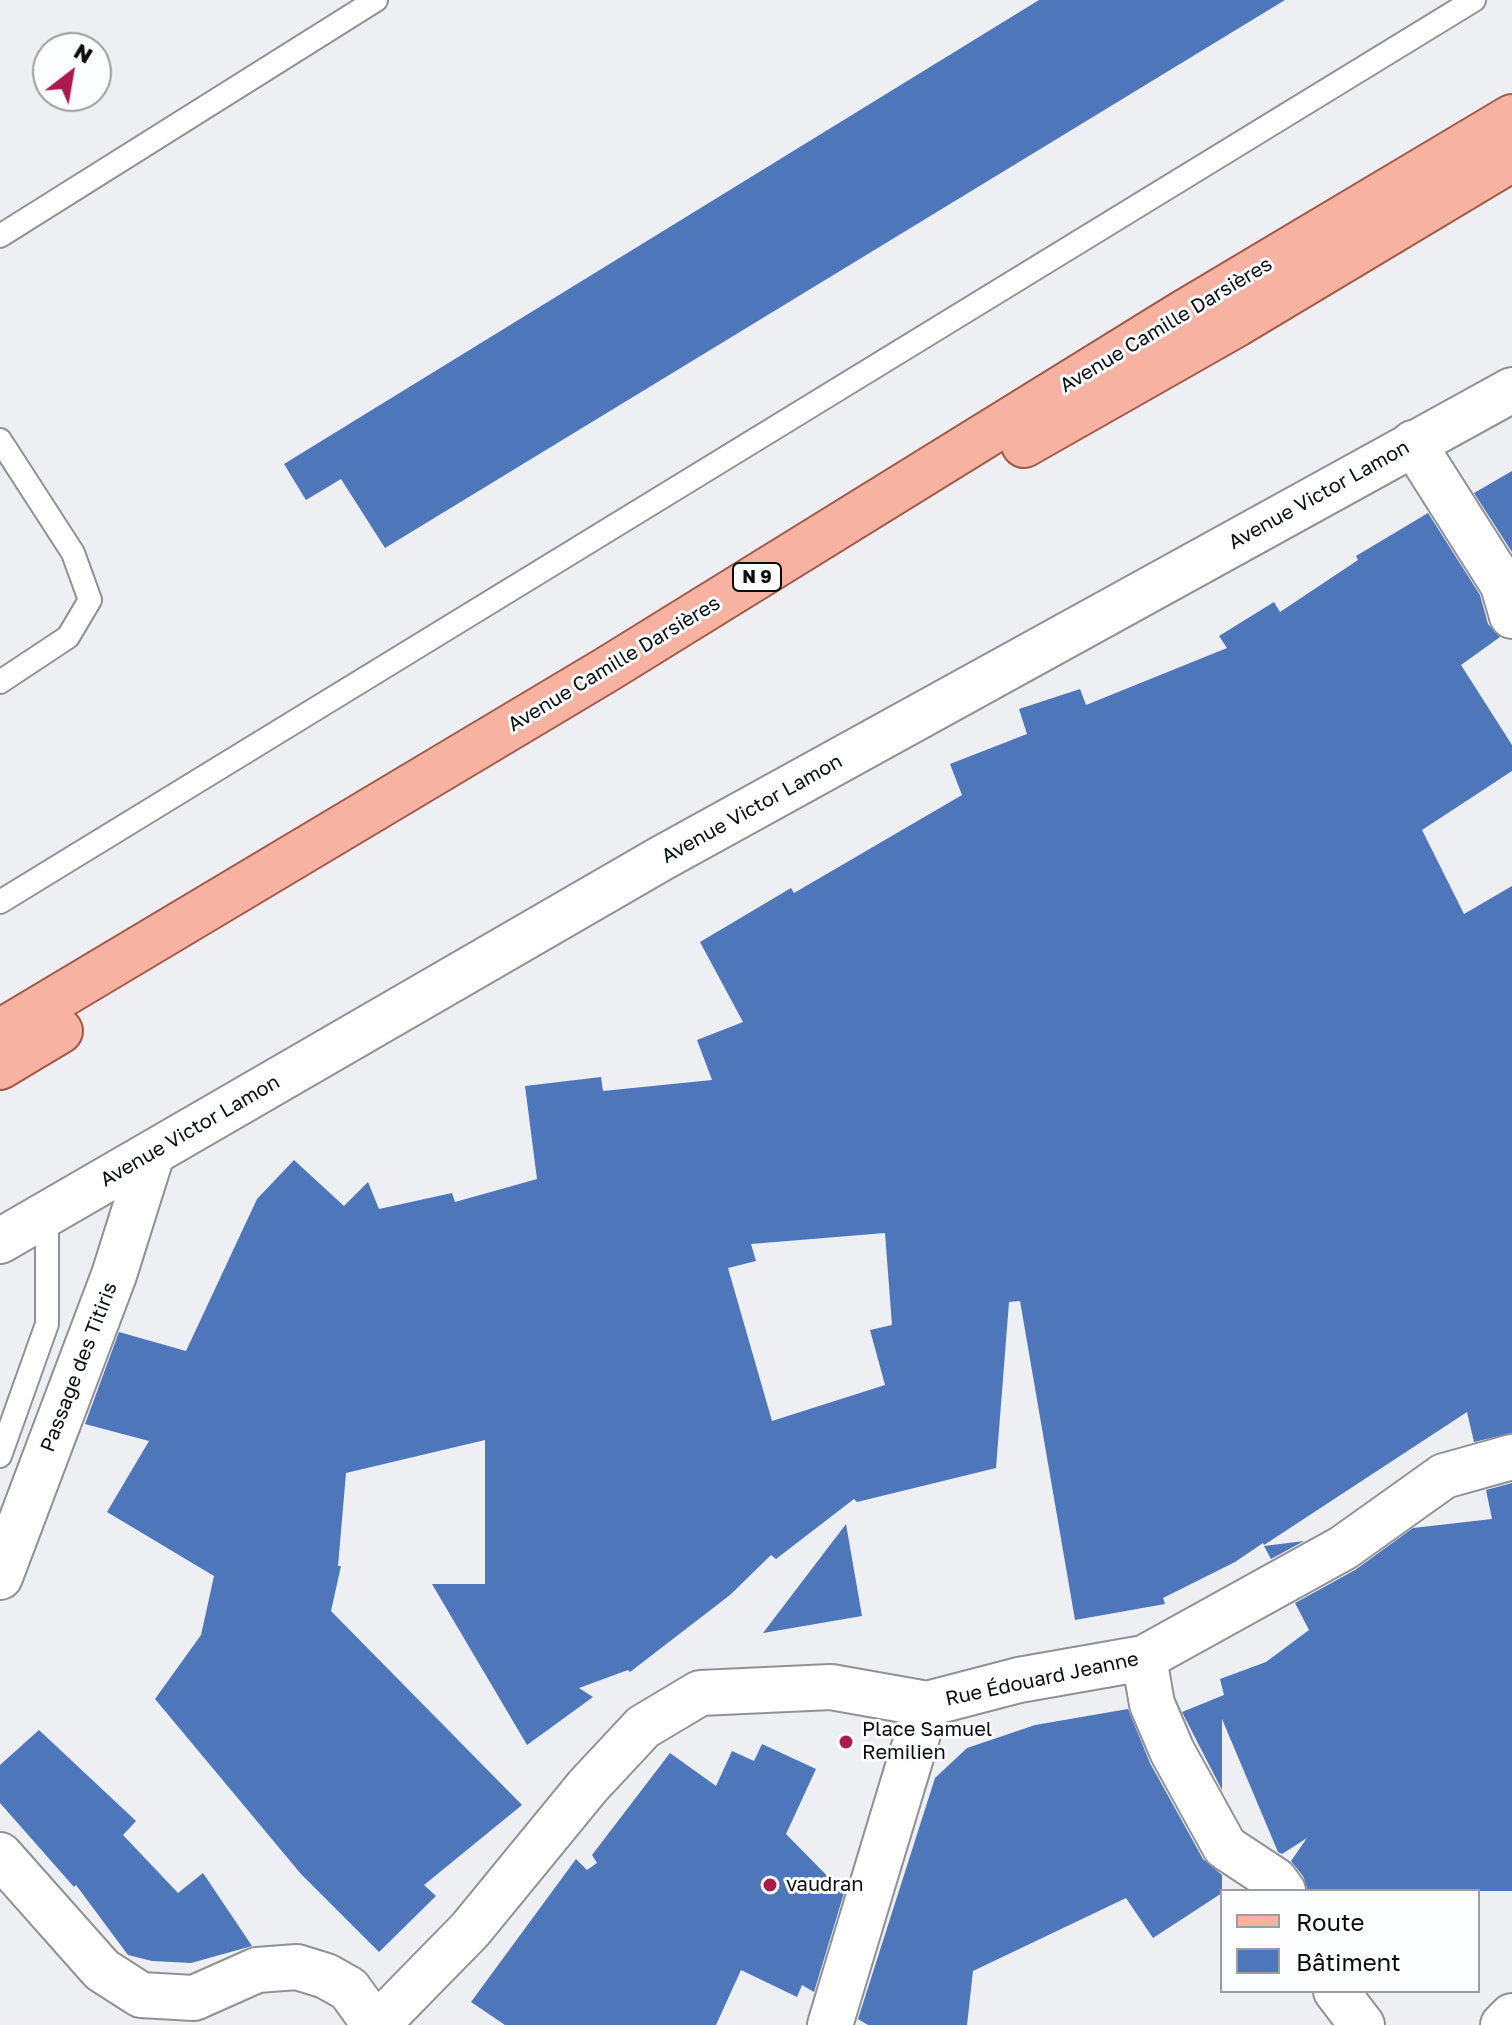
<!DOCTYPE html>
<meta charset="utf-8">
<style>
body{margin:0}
#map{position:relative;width:1512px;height:2025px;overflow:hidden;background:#edeff3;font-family:"Golos Text",sans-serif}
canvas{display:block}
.legend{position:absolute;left:1220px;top:1889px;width:260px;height:104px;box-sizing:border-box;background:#fcfdff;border:2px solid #9c9d9e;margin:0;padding:10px 14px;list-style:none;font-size:24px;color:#0b0c0d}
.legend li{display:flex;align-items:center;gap:16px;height:40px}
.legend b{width:40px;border:2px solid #9c9d9e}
.north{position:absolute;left:32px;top:32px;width:80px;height:80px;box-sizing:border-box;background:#fcfdff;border:2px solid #9c9d9e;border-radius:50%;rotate:31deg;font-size:22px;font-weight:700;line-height:32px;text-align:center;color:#0b0c0d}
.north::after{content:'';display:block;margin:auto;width:28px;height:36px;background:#ac194b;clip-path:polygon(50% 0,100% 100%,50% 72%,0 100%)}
</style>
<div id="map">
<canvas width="1512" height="2025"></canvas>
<ul class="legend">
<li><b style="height:10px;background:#f8b2a1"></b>Route</li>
<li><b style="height:22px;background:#4d76bb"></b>Bâtiment</li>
</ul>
<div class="north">N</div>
</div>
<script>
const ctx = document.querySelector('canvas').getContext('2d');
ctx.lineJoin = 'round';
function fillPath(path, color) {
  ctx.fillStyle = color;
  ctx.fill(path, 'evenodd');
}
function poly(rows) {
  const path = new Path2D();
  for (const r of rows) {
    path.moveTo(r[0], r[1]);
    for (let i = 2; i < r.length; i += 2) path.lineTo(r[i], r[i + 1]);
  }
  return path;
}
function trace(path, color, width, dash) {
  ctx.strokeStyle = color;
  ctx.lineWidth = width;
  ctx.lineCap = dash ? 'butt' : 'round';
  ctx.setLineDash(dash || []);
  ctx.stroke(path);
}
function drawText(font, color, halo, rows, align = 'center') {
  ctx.font = font + ' "Golos Text",sans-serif';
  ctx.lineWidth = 6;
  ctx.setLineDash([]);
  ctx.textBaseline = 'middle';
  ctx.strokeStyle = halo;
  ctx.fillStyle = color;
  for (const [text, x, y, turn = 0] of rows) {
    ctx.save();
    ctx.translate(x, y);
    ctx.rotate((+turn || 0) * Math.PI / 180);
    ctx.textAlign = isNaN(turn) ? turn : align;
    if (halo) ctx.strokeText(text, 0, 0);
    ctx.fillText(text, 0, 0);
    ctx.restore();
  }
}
const building = poly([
 [1039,0,1285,0,385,548,341,479,306,500,284,464],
 [1512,471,1512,552,1474,493],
 [1428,513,1480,595,1488,624,1500,637,1461,665,1512,745,1512,771,1422,830,1464,914,1512,886,1512,1433,1474,1442,1467,1412,1264,1545,1263,1543,1235,1562,1163,1598,1165,1604,1075,1620,1020,1301,1009,1302,996,1468,857,1502,854,1499,776,1559,771,1555,730,1595,630,1672,628,1670,579,1688,593,1697,527,1745,432,1584,485,1584,485,1440,346,1473,338,1566,341,1566,331,1611,522,1805,424,1885,436,1896,379,1952,301,1874,155,1699,201,1635,214,1576,107,1512,149,1441,85,1424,119,1332,186,1351,257,1199,294,1160,344,1206,368,1182,379,1209,452,1193,455,1202,537,1179,525,1086,601,1077,603,1091,712,1080,697,1040,743,1022,700,942,791,888,794,893,962,795,950,764,1027,734,1019,709,1080,689,1086,705,1227,648,1219,636,1274,602,1280,612,1358,560,1356,556],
 [885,1233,892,1325,870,1330,885,1385,772,1421,728,1268,756,1261,751,1244],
 [1512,1483,1512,1891,1308,1891,1303,1876,1291,1861,1307,1838,1282,1854,1278,1852,1222,1719,1222,1790,1182,1712,1224,1695,1220,1679,1266,1662,1309,1630,1295,1603,1355,1570,1413,1528,1492,1519,1486,1490],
 [846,1524,862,1616,763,1633],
 [1304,1541,1271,1559,1264,1546],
 [1128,1709,1150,1763,1203,1859,1222,1875,1222,1893,1153,1938,1126,1898,973,1971,967,2025,868,2025,858,2019,935,1778,967,1748,1035,1725],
 [39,1730,136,1821,123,1835,178,1893,203,1873,252,1946,191,1963,152,1961,128,1955,76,1885,74,1887,0,1803,0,1765],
 [762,1744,816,1769,786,1834,844,1893,814,1992,802,1985,797,1997,741,1970,716,2025,505,2025,471,2002,576,1859,587,1870,597,1863,592,1855,670,1753,716,1786,732,1751,754,1761]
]);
const service = poly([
 [0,236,376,0],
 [0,440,73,553,90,600,68,637,0,682],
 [0,902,1474,0],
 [0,1456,47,1324,47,1214]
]);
const minor = poly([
 [1413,443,1503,585,1512,616],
 [0,1577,114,1275,152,1154],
 [1144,1658,1152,1704,1172,1751,1225,1847,1275,1880,1283,1891],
 [0,1855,102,1970,141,1995,194,1998,257,1970,297,1967,326,1976,349,1989,375,2025],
 [1336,1991,1362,2025],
 [377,2025,470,1930,588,1786,643,1727,700,1693,831,1687,927,1704,1019,1680,1144,1658,1343,1548,1444,1476,1512,1457],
 [830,2025,927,1704],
 [1503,2025,1512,2016]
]);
const tertiary = poly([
 [0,1241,662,858,1512,390]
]);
const primary = poly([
 [1024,445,1237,324,1512,159],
 [0,1032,606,670,1180,315,1512,117],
 [0,1067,60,1031]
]);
const markers = [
 [846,1742,8,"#ac194b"],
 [770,1885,8,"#ac194b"]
];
const shields = [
 [757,577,48]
];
const shieldNames = [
 ["N 9",757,577]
];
const streetNames = [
 ["Avenue Camille Darsières",1166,325,-31],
 ["Avenue Victor Lamon",1319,495,-29],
 ["Avenue Camille Darsières",614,664,-31],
 ["Avenue Victor Lamon",752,809,-29],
 ["Avenue Victor Lamon",190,1131,-30],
 ["Passage des Titiris",79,1367,-69],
 ["Rue Édouard Jeanne",1042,1679,-12]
];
const poiNames = [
 ["Place Samuel",862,1730],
 ["Remilien",862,1753],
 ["vaudran",786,1885]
];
fillPath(building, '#4d76bb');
trace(service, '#8f9194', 26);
trace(minor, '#8f9194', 48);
trace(tertiary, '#8f9194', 48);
trace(primary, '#a25744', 48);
trace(service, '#fff', 22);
trace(minor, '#fff', 44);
trace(tertiary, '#fff', 44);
trace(primary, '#f8b2a1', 44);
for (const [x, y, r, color] of markers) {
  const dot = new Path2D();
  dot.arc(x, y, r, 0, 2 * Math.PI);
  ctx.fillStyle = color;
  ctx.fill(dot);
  trace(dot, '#fcfdff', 3);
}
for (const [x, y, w] of shields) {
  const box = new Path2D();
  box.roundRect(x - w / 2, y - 14, w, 28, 6);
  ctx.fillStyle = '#fcfdff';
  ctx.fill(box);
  trace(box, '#0b0c0d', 2);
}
drawText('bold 18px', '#0b0c0d', null, shieldNames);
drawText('20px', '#0b0c0d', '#fcfdff', streetNames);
drawText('20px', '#0b0c0d', '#fcfdff', poiNames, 'left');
</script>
